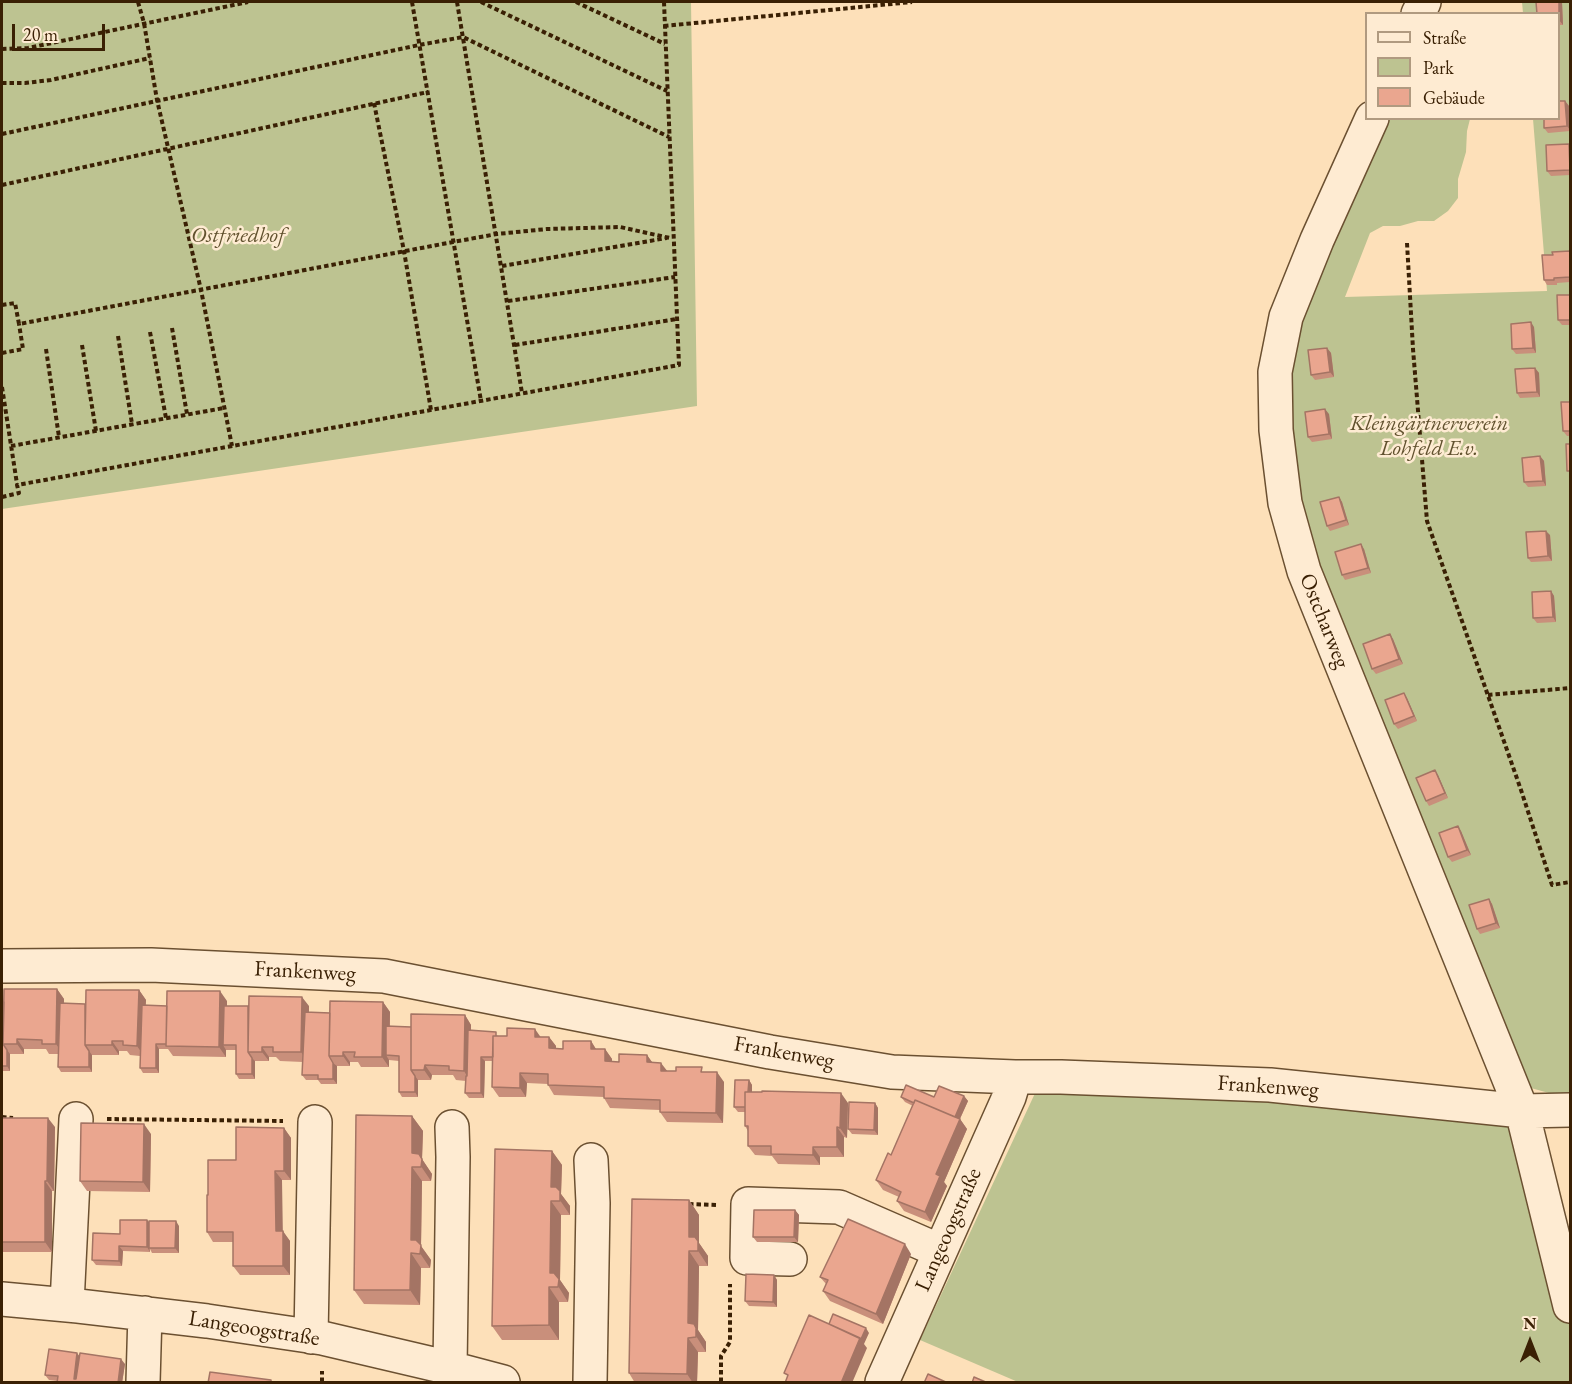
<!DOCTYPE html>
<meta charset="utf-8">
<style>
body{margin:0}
#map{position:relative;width:1572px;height:1384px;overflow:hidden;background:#fde0b9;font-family:"EB Garamond",serif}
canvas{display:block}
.frame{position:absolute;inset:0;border:3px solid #3a2004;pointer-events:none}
.legend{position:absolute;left:1365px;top:12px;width:195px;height:108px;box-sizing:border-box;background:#feebd2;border:2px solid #b09a80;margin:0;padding:8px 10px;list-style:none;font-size:18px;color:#3a2004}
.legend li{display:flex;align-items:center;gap:12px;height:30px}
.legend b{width:30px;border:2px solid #b09a80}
.north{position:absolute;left:1500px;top:1312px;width:60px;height:60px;-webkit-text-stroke:4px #feebd2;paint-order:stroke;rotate:0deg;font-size:16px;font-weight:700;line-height:24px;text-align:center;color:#3a2004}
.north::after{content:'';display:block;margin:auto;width:21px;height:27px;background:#3a2004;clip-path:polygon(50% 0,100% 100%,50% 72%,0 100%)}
.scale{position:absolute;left:12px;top:24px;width:93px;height:27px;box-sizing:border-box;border:3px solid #3a2004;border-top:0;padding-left:8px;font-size:18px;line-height:21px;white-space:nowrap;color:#3a2004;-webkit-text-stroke:4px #feebd2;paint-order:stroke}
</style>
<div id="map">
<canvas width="1572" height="1384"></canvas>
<div class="frame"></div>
<ul class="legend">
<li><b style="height:8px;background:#feebd2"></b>Straße</li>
<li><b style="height:16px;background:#bdc391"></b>Park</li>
<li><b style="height:16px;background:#eaa68f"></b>Gebäude</li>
</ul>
<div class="north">N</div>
<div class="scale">20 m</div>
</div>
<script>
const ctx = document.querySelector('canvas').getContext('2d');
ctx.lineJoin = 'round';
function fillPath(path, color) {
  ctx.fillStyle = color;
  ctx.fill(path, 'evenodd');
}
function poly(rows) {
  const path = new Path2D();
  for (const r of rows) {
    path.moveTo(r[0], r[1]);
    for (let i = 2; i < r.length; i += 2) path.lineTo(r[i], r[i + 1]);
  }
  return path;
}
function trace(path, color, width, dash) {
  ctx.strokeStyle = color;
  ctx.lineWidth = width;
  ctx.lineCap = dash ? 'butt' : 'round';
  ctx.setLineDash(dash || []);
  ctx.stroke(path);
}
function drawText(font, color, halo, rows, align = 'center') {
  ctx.font = font + ' "EB Garamond",serif';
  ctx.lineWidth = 5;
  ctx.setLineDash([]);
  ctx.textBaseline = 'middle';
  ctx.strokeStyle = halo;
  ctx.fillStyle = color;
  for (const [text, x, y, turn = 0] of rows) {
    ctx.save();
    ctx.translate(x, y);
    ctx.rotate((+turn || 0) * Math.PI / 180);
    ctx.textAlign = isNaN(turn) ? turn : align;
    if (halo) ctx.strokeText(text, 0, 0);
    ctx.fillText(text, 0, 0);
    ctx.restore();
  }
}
const green = poly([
 [2,2,691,2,697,406,2,509],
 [1522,2,1570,2,1570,1094,1556,1095,1531,1088,1517,1076,1366,714,1296,501,1287,366,1304,298,1384,118,1470,119,1467,131,1466,152,1458,179,1458,198,1448,211,1434,221,1418,221,1400,226,1383,226,1370,233,1345,297,1547,291,1533,119,1558,118,1558,14,1523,13],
 [1037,1089,1270,1094,1528,1121,1570,1280,1570,1382,1018,1382,920,1340]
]);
const path = poly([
 [138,2,144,23,157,100,201,290,232,446],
 [412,2,481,401],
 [457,2,522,393],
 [481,2,667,91],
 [576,2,665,44],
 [664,26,912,2],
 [2,49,28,48,248,2],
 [2,83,25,83,51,80,150,58],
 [374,103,404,251,431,410],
 [2,134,419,45,463,37,669,137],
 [2,185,428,92],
 [1407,243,1413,349,1427,521,1521,790,1552,885,1570,882],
 [502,266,667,238],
 [508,301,675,277],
 [2,305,15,303,19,324,453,242,497,234,547,229,620,227,670,238],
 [172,328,187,414],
 [150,332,166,418],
 [118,336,132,424],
 [82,345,96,431],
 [515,345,677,319],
 [46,349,59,437],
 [2,353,23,349,19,324],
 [2,387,17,484],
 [11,446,224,408],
 [2,497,19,493,17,485,679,365,664,2],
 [1488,695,1570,688],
 [2,1117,13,1118],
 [107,1119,283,1121],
 [689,1204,718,1205],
 [322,1382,322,1371],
 [721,1382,721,1356,730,1342,730,1284]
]);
const minor = poly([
 [1418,14,1424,2],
 [1372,118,1317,240,1286,317,1275,372,1276,430,1285,503,1304,571,1522,1111,1570,1306],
 [2,966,151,965,384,976,770,1052,892,1072,1015,1077,1061,1077,1270,1085,1522,1111,1570,1110],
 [790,1259,747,1258,748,1204,839,1207,940,1251],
 [2,1299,78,1306,207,1321,322,1338,450,1368,503,1382],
 [67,1304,76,1119],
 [311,1337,315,1122],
 [450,1368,453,1157,452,1127],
 [143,1382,145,1313],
 [590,1382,593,1203,591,1160],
 [882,1382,1009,1097,1015,1077]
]);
const wall = poly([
 [1536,2,1562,2,1563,25,1558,25,1558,14],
 [1565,101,1569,106,1570,131,1548,133,1544,128],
 [1569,144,1570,146,1570,175,1551,176,1547,171],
 [1570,251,1570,282,1557,283,1557,285,1547,285,1544,280,1553,255],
 [1570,295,1570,325,1562,325,1558,320],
 [1534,327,1536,353,1516,354,1512,349],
 [1327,348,1331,353,1334,377,1315,380,1311,375],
 [1535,368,1539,373,1540,397,1520,398,1517,393],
 [1570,402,1570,436,1567,436,1563,431],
 [1329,414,1332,439,1312,442,1308,437],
 [1540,456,1544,461,1546,486,1528,487,1524,482],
 [1339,497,1342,502,1349,525,1330,531,1327,526],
 [1550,535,1552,561,1531,562,1528,558],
 [1364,549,1371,573,1345,580,1342,575],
 [1551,591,1554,596,1556,622,1537,623,1533,618],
 [1393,639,1403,664,1376,674,1372,669],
 [1404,693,1407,698,1417,721,1398,729,1394,724],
 [1438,775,1448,798,1429,806,1426,801],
 [1461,831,1471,855,1452,862,1448,857],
 [1489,899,1492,904,1500,928,1480,934,1477,929],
 [57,989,64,999,64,1003,85,1004,139,990,146,1000,145,1005,167,1006,227,1001,227,1006,309,1006,309,1012,330,1013,383,1002,390,1012,390,1026,411,1027,465,1015,471,1025,471,1030,499,1036,549,1037,556,1046,556,1048,563,1049,591,1041,596,1049,605,1049,612,1059,612,1061,619,1062,647,1055,652,1062,667,1071,705,1072,724,1082,723,1123,667,1122,660,1112,660,1110,610,1108,604,1098,604,1097,554,1095,548,1085,548,1084,527,1083,526,1097,499,1097,492,1087,493,1061,485,1061,484,1098,469,1098,465,1093,466,1081,456,1080,453,1075,432,1075,431,1080,418,1080,418,1097,402,1097,399,1092,399,1061,389,1060,389,1067,361,1067,358,1062,350,1062,350,1066,337,1066,337,1084,321,1084,318,1080,306,1080,302,1075,303,1062,280,1061,276,1057,269,1057,269,1061,255,1061,255,1079,239,1079,236,1074,236,1050,226,1050,226,1057,173,1056,168,1049,159,1049,159,1073,143,1073,140,1068,140,1056,130,1055,127,1051,119,1051,119,1055,92,1055,92,1072,61,1072,58,1067,58,1054,49,1054,46,1049,24,1049,24,1054,10,1054,10,1071,2,1071,2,1002],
 [749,1080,752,1085,752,1092,848,1103,847,1138,844,1137,844,1157,820,1157,820,1165,778,1164,772,1156,755,1155,748,1146,748,1131,745,1126,745,1112,738,1112,734,1107],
 [964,1096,968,1101,960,1119,967,1129,944,1182,947,1186,931,1222,904,1211,897,1201,899,1197,883,1190,876,1180,891,1155,913,1106,905,1102,901,1097],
 [875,1103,878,1108,878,1135,852,1134,848,1129],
 [412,1116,423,1131,422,1159,432,1174,431,1181,422,1181,421,1246,431,1260,430,1268,421,1268,420,1305,364,1304,354,1290],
 [2,1118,55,1127,54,1191,52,1191,52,1252,2,1252],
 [284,1128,291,1138,291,1180,282,1180,282,1231,290,1241,290,1275,240,1275,233,1266,233,1242,213,1242,207,1232,208,1195,236,1160],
 [151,1134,150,1192,87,1191,80,1181],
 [552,1151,562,1165,561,1194,570,1206,570,1215,561,1215,560,1280,569,1293,568,1302,559,1302,559,1340,502,1340,492,1326],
 [689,1200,699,1215,699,1243,708,1256,708,1266,699,1266,698,1330,706,1342,706,1352,698,1352,697,1383,635,1383,629,1373],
 [795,1210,799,1215,798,1242,757,1242,753,1237],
 [147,1220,149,1222,179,1226,179,1253,152,1253,150,1249,150,1252,123,1251,122,1266,96,1265,92,1260,120,1234],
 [911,1254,883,1324,830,1301,823,1291,826,1284,820,1277],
 [774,1275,777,1280,777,1307,749,1306,745,1301],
 [79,1356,125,1364,122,1383,57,1383,58,1381,49,1380,45,1375]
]);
const shadedWall = poly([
 [1559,2,1562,2,1563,25,1559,20],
 [1565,101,1569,106,1570,130,1567,126],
 [1531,322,1534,327,1536,353,1533,348],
 [1327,348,1331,353,1334,377,1330,372],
 [1535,368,1539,373,1540,397,1537,392],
 [1325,409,1329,414,1332,439,1329,434],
 [1540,456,1544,461,1546,486,1543,481],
 [1339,497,1342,502,1349,525,1346,520],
 [1546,531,1550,535,1552,561,1548,556],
 [1361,544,1364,549,1371,573,1368,568],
 [1551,591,1554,596,1556,622,1553,617],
 [1390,634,1393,639,1403,664,1399,659],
 [1404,693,1407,698,1417,721,1414,716],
 [1435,770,1438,775,1448,798,1445,793],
 [1458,826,1461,831,1471,855,1467,850],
 [1489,899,1492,904,1500,928,1496,923],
 [57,989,64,999,63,1054,56,1044],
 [139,990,146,1000,144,1056,137,1046],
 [220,991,227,1001,227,1045,223,1045,226,1050,226,1057,219,1047],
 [302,997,309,1006,308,1062,301,1052],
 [383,1002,390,1012,389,1056,386,1055,389,1060,389,1067,382,1057],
 [465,1015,471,1025,470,1081,464,1071],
 [535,1029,542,1039,535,1037],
 [549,1037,556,1046,556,1058,549,1048],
 [17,1039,24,1049,24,1054,17,1044],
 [112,1041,119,1051,119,1055,112,1045],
 [591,1041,597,1051,591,1049],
 [156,1044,159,1049,159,1073,156,1068],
 [262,1047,269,1057,269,1061,262,1052],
 [605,1049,612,1059,612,1071,605,1061],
 [7,1050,10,1054,10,1071,7,1066],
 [89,1051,92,1055,92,1072,89,1067],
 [343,1052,350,1062,350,1066,343,1056],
 [647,1055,654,1065,647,1062],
 [481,1057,485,1061,484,1098,481,1093],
 [252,1058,255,1061,255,1079,252,1074],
 [333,1063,337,1066,337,1084,333,1079],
 [661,1063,668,1072,661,1071],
 [425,1065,432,1075,431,1080,424,1070],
 [717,1072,724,1082,723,1123,716,1113],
 [520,1073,527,1083,526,1097,520,1088],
 [415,1076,418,1080,418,1097,415,1092],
 [749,1080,752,1085,752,1112,748,1107],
 [841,1093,848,1103,847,1138,840,1128],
 [964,1096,968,1101,957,1125,954,1120],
 [875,1103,878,1108,878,1135,874,1130],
 [412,1116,423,1131,422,1159,432,1174,431,1181,412,1153],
 [48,1118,55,1127,54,1191,47,1181],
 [960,1119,967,1129,944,1182,947,1186,931,1222,925,1212,936,1174],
 [144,1124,151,1134,150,1192,143,1182],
 [837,1127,844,1137,844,1157,837,1147],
 [284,1128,291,1138,291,1180,284,1171],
 [813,1147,820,1157,820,1165,813,1155],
 [552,1151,562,1165,561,1194,570,1206,570,1215,551,1187],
 [412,1167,422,1181,421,1246,431,1260,430,1268,411,1240],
 [275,1171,282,1180,283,1241,276,1231],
 [45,1181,52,1191,52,1252,45,1242],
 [689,1200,699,1215,699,1243,708,1256,708,1266,689,1237],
 [551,1201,561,1215,560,1280,569,1293,568,1302,550,1273],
 [795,1210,799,1215,798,1242,794,1237],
 [147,1220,151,1225,149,1248,150,1252,147,1247],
 [176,1221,179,1226,179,1253,175,1248],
 [283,1231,290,1241,290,1275,283,1266],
 [905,1244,911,1254,883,1324,876,1314],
 [119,1246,123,1251,122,1266,119,1261],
 [689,1251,699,1266,698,1330,706,1342,706,1352,688,1323],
 [411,1253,421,1268,420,1305,410,1290],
 [774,1275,777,1280,777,1307,773,1302],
 [549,1287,559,1302,559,1340,549,1325],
 [866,1328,869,1333,864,1344,867,1348,852,1383,841,1383,860,1338],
 [688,1338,698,1352,697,1383,693,1383,687,1374],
 [77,1353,81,1358,77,1383,74,1379],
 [121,1359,125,1364,122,1383,118,1383]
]);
const building = poly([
 [1536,2,1559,2,1559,20,1558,20,1558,14,1537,14,1536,2],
 [1558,101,1565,101,1567,126,1544,128,1544,118,1558,118,1558,101],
 [1569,144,1570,170,1547,171,1546,145,1569,144],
 [1570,251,1570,277,1554,278,1554,280,1544,280,1542,255,1553,255,1552,252,1570,251],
 [1557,295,1570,295,1570,320,1558,320,1557,295],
 [1531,322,1533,348,1512,349,1511,324,1531,322],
 [1327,348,1330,372,1311,375,1308,350,1327,348],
 [1535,368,1537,392,1517,393,1515,369,1535,368],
 [1561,402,1570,402,1570,431,1563,431,1561,402],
 [1325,409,1329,434,1308,437,1305,412,1325,409],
 [1566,444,1570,444,1570,471,1567,471,1566,444],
 [1540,456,1543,481,1524,482,1522,458,1540,456],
 [1339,497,1346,520,1327,526,1320,502,1339,497],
 [1546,531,1548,556,1528,558,1526,532,1546,531],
 [1361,544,1368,568,1342,575,1335,552,1361,544],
 [1551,591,1553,617,1533,618,1532,592,1551,591],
 [1390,634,1399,659,1372,669,1363,644,1390,634],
 [1404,693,1414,716,1394,724,1385,700,1404,693],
 [1435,770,1445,793,1426,801,1416,778,1435,770],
 [1458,826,1467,850,1448,857,1439,833,1458,826],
 [1489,899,1496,923,1477,929,1469,905,1489,899],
 [4,989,57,989,56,1044,42,1044,42,1040,17,1039,17,1044,3,1044,4,989],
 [86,990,139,990,137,1046,123,1045,123,1041,112,1041,112,1045,85,1045,86,990],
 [167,991,220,991,219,1047,166,1046,167,991],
 [249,996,302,997,301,1052,273,1052,273,1047,262,1047,262,1052,248,1052,249,996],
 [330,1001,383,1002,382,1057,354,1057,355,1052,343,1052,343,1056,329,1056,330,1001],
 [2,1002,4,1002,3,1044,7,1050,7,1066,2,1066,2,1002],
 [60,1003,85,1004,85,1045,89,1051,89,1067,58,1067,60,1003],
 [142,1005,167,1006,166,1044,156,1044,156,1068,140,1068,142,1005],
 [224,1006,248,1006,248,1052,252,1058,252,1074,236,1074,236,1045,223,1045,224,1006],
 [305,1012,330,1013,329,1056,333,1063,333,1079,318,1079,318,1075,302,1075,305,1012],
 [411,1014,465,1015,464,1071,449,1070,449,1066,425,1065,424,1070,411,1070,411,1014],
 [386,1026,411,1027,411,1070,415,1076,415,1092,399,1092,399,1056,386,1055,386,1026],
 [507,1028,535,1029,535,1037,549,1037,549,1048,563,1049,563,1041,591,1041,591,1049,605,1049,605,1061,619,1062,619,1054,647,1055,647,1062,661,1063,661,1071,676,1071,676,1067,702,1067,701,1072,717,1072,716,1113,660,1112,660,1100,604,1098,604,1087,548,1085,548,1074,520,1073,520,1088,492,1087,493,1036,507,1036,507,1028],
 [468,1030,496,1032,496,1036,493,1036,493,1057,481,1057,481,1093,465,1093,466,1076,467,1076,468,1030],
 [735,1080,749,1080,748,1092,745,1092,745,1107,734,1107,735,1080],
 [906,1085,934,1097,939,1086,964,1096,955,1117,915,1100,914,1103,901,1097,906,1085],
 [762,1091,841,1093,840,1128,837,1127,837,1147,813,1147,813,1155,771,1154,771,1146,748,1146,748,1126,745,1126,745,1092,762,1092,762,1091],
 [915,1100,960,1119,936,1174,940,1176,925,1212,897,1201,901,1192,876,1180,888,1153,891,1155,915,1100],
 [849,1102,875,1103,874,1130,848,1129,849,1102],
 [356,1115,412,1116,412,1153,419,1154,422,1159,421,1167,412,1167,411,1240,416,1240,421,1245,420,1254,411,1253,410,1290,354,1290,356,1115],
 [2,1118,48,1118,47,1181,45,1181,45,1242,2,1242,2,1118],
 [81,1123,144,1124,143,1182,80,1181,81,1123],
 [236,1127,284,1128,284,1171,275,1171,276,1231,283,1231,283,1266,233,1266,233,1232,207,1232,207,1195,208,1195,208,1160,236,1160,236,1127],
 [495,1149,552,1151,551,1187,556,1187,560,1191,560,1201,551,1201,550,1273,554,1273,559,1279,558,1287,549,1287,549,1325,492,1326,495,1149],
 [632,1199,689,1200,689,1237,695,1237,698,1241,698,1251,689,1251,688,1323,694,1324,696,1328,696,1337,688,1338,687,1374,629,1373,632,1199],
 [754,1210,795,1210,794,1237,753,1237,754,1210],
 [848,1219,905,1244,876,1314,823,1291,828,1280,820,1277,848,1219],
 [120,1220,147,1220,147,1247,119,1246,119,1261,92,1260,93,1233,120,1234,120,1220],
 [149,1221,176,1221,175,1248,149,1248,149,1221],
 [746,1274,774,1275,773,1302,745,1301,746,1274],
 [833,1314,866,1328,861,1339,829,1324,833,1314],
 [809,1315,860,1338,841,1383,785,1383,788,1375,784,1373,809,1315],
 [49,1349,77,1353,74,1379,76,1379,80,1353,121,1359,118,1383,57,1383,58,1376,45,1375,49,1349],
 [210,1372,271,1380,271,1383,208,1383,210,1372],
 [928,1374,948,1383,924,1383,928,1374],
 [974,1377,988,1383,972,1383,974,1377]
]);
const parkNames = [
 ["Ostfriedhof",238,236],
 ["Kleingärtnerverein",1429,424],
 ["Lohfeld E.v.",1429,449]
];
const streetNames = [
 ["Ostcharweg",1324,621,68],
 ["Frankenweg",305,972,3],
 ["Frankenweg",784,1053,10],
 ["Frankenweg",1268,1087,4],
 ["Langeoogstraße",949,1230,-66],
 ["Langeoogstraße",254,1329,9]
];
fillPath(green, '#bdc391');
trace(minor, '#6b5031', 36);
trace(path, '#3a2004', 4, [4.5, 3]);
trace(minor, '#feebd2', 33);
fillPath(wall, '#c98f7b');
fillPath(shadedWall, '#a47464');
fillPath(building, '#eaa68f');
trace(building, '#a47464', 1.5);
drawText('italic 22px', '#61512e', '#feebd2', parkNames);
drawText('22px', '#3a2004', '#feebd2', streetNames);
</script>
